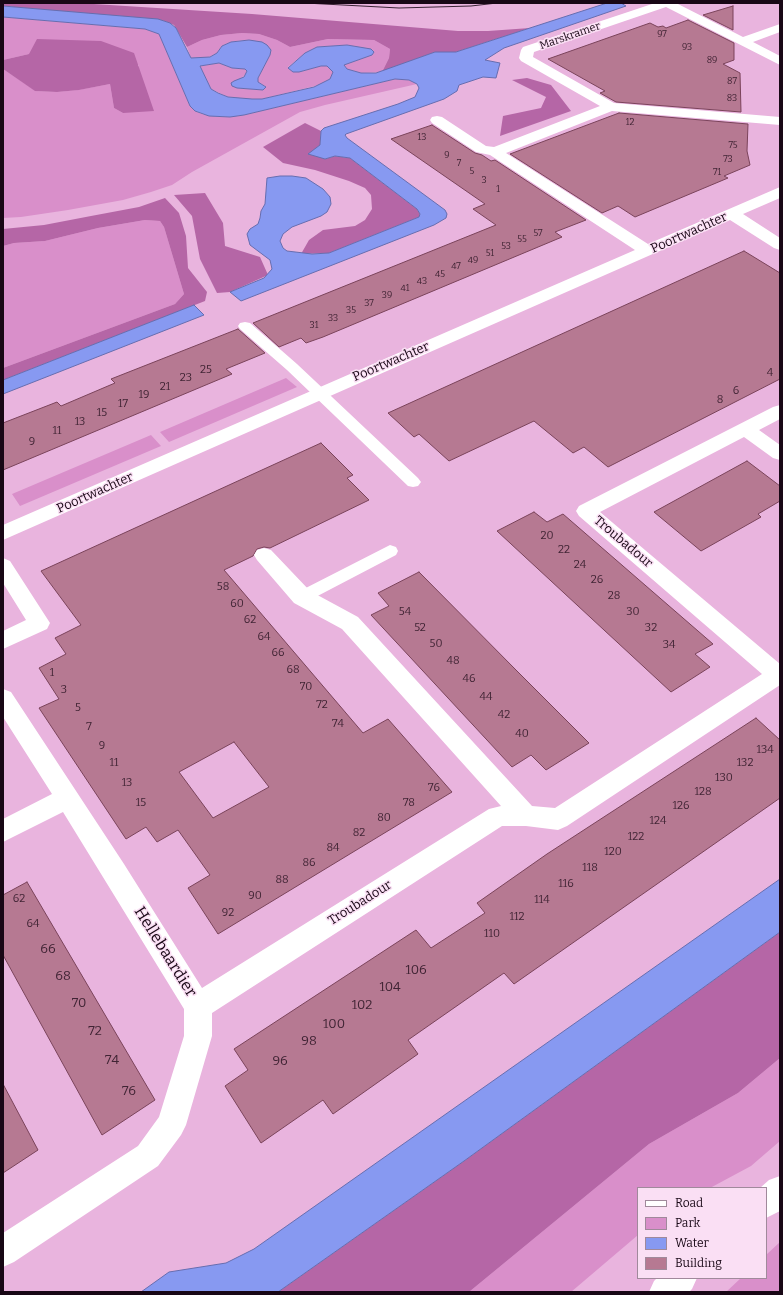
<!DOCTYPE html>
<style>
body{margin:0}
#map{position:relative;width:783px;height:1295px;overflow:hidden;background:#e9b4de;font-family:Bitter,serif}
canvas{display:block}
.frame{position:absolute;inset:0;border:4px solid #180715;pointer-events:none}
.legend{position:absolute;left:637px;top:1187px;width:130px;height:92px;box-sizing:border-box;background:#fadff4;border:1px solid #a0899b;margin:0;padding:5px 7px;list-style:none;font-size:12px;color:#180715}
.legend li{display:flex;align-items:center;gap:8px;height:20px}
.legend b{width:20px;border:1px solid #a0899b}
</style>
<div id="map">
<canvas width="783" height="1295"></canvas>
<div class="frame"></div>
<ul class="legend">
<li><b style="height:5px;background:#fff"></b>Road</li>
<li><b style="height:11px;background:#d98fca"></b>Park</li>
<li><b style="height:11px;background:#8799f1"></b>Water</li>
<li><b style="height:11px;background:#b67992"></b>Building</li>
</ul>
</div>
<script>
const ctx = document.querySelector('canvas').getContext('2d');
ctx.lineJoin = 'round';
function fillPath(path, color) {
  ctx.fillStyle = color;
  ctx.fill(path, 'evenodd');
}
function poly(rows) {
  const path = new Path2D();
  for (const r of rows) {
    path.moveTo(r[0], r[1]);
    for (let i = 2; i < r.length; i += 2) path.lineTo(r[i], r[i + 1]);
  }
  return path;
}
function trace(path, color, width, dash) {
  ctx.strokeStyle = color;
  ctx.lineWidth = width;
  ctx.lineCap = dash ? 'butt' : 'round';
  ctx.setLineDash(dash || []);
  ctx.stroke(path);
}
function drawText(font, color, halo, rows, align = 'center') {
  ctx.font = font + ' Bitter,serif';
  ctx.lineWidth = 3;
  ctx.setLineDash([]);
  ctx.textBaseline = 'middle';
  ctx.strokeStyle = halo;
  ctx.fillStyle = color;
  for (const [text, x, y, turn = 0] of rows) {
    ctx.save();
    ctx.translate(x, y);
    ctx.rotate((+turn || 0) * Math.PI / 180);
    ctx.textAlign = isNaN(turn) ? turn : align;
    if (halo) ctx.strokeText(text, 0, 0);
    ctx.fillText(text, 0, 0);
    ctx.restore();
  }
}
const green = poly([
 [3,17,145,29,159,34,190,106,195,111,202,114,220,117,244,115,395,79,409,80,417,84,325,105,300,112,192,172,172,185,151,192,123,200,68,210,21,217,3,218,3,69,36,91,57,92,78,90,110,84,114,108,123,113,139,65,29,54,3,60],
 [242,33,259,34,277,40,290,47,328,39,374,40,390,49,389,58,382,72,361,73,347,69,344,65,372,55,373,50,347,45,317,47,305,53,288,67,293,72,303,71,321,66,327,66,333,72,333,75,330,79,323,84,262,99,244,99,228,97,211,89,200,66,219,63,232,68,245,69,247,70,246,74,240,79,237,88,263,90,265,86,258,82,258,78,270,55,249,40,236,41,226,44,222,46,217,53,207,58,191,58,187,47,202,40,221,35],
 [145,220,160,221,164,227,184,294,175,304,3,368,3,246,14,243,45,241,98,228],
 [286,378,297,387,169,442,160,432],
 [151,435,161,446,20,506,12,494],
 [780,1058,780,1141,751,1166,710,1188,638,1188,638,1235,571,1292,469,1292,649,1144,738,1093],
 [780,1242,780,1292,726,1292,741,1278,766,1278,766,1255]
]);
const forest = poly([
 [3,3,78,3,252,14,458,31,488,31,530,28,456,52,435,52,382,72,389,58,390,49,374,40,328,39,290,47,277,40,259,34,242,33,221,35,202,40,187,47,174,25,164,21,3,6],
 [37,39,101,41,134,53,154,111,123,113,114,108,110,84,79,90,57,92,35,91,3,69,3,60,29,54],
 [527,78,551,85,571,111,500,136,503,116,541,108,546,97,512,80],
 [305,123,321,131,320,145,313,151,325,159,335,156,350,158,417,209,420,214,419,217,329,253,301,254,309,240,323,230,355,226,365,220,372,209,371,195,365,188,349,181,315,170,283,163,263,147],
 [205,193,223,223,225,246,260,257,268,275,230,292,217,293,200,259,192,216,174,195],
 [165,198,179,213,186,236,188,268,207,292,205,301,3,380,3,368,175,304,184,294,164,227,160,221,145,220,98,228,45,241,14,243,3,246,3,229,44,225,91,216,139,207],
 [780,932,780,1058,738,1093,649,1144,469,1292,278,1292,464,1161]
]);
const water = poly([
 [607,3,621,3,626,6,504,48,485,60,500,63,496,78,483,77,459,85,457,91,444,99,346,134,345,135,347,138,445,210,447,214,446,218,434,225,241,301,230,292,264,278,272,269,270,260,250,245,247,234,250,229,258,224,260,218,261,211,265,204,267,178,280,176,292,176,306,178,323,189,330,197,331,204,327,212,321,216,292,227,283,234,280,241,283,248,287,251,312,254,329,253,419,217,420,214,417,209,350,158,335,156,325,159,308,154,320,145,321,131,324,128,398,104,415,97,419,88,417,84,409,80,395,79,244,115,230,117,209,116,195,111,190,106,159,34,145,29,3,17,3,6,158,19,170,23,176,28,191,58,210,57,217,53,222,46,231,42,249,40,262,42,267,45,271,50,270,55,258,78,258,82,266,87,263,90,237,88,232,86,231,83,234,81,244,77,247,71,245,69,232,68,219,63,200,66,211,89,218,93,228,97,252,99,262,99,314,87,330,79,333,72,327,66,321,66,299,72,293,72,288,68,305,53,317,47,347,45,371,49,374,52,372,55,344,65,347,69,361,73,376,73,435,52,456,52,607,3],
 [194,305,204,315,3,394,3,380,194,305],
 [780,879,780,932,464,1161,278,1292,141,1292,169,1272,226,1263,254,1249,780,879]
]);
const building = poly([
 [733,6,733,30,703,15,733,6],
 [688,20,734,43,734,60,723,64,740,73,741,112,616,102,600,93,605,91,548,59,650,23,658,27,663,26,666,28,688,20],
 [619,113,748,124,747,151,750,165,724,176,728,178,635,217,618,206,602,213,510,154,619,113],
 [432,125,475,153,482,155,491,161,495,160,586,220,555,232,562,237,323,337,306,343,301,338,279,347,253,323,496,225,473,209,485,204,391,139,432,125],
 [744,251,780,273,780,379,608,467,584,447,573,453,534,421,449,461,419,434,414,437,388,413,744,251],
 [238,329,265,353,226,369,232,374,3,470,3,423,57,402,61,406,115,383,111,379,238,329],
 [321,443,353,475,347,478,369,500,270,548,264,547,257,549,253,556,224,570,363,733,388,719,452,792,218,934,188,888,210,875,178,830,157,842,146,827,126,839,39,708,59,699,39,668,66,654,55,638,81,625,41,571,321,443],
 [234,742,269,787,213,818,179,772,234,742],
 [747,461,780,486,780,501,758,514,761,517,701,551,654,512,747,461],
 [534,512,547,522,563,514,713,644,695,654,710,667,671,692,497,531,534,512],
 [419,572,516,670,589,743,546,770,531,755,512,767,371,615,389,606,378,593,419,572],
 [756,718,780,740,780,798,514,984,504,973,408,1040,418,1054,333,1114,323,1100,261,1143,225,1086,248,1070,234,1049,416,930,431,948,485,913,477,903,547,854,756,718],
 [27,882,155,1100,102,1135,3,955,3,895,27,882],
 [3,1084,38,1150,3,1173,3,1084]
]);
const service = poly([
 [245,322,250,323,297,364,418,478,421,482,418,486,413,487,408,486,287,370,240,329,238,326,240,323,245,322],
 [390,545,396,547,398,551,396,555,308,601,302,603,296,601,294,597,296,593,390,545]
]);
const minor = poly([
 [655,3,676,3,743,37,780,24,780,32,753,42,780,56,780,65,666,7,534,52,533,57,614,103,780,117,780,125,612,111,506,153,648,244,780,187,780,198,743,214,780,238,780,250,774,248,730,220,3,540,3,525,635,250,490,155,476,152,432,123,430,120,432,117,437,116,442,117,486,146,494,147,600,106,521,61,519,58,521,50,523,47,655,3],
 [780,405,780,419,759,430,780,445,780,460,773,458,744,437,600,512,780,664,780,685,567,826,558,830,526,826,502,826,212,1013,212,1036,186,1125,181,1135,158,1166,14,1262,3,1267,3,1233,138,1146,159,1117,184,1036,184,1009,63,812,3,842,3,819,52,794,3,717,3,689,11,692,124,864,202,988,489,809,501,806,342,629,294,603,257,560,254,555,257,550,264,548,271,550,310,591,358,617,532,806,555,808,762,674,579,516,576,511,579,506,773,407,780,405],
 [3,558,10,561,50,623,47,629,3,649,3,631,26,620,3,583,3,558]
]);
const primary = poly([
 [780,1176,780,1211,766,1218,766,1188,760,1188,769,1180,780,1176],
 [657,1278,697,1278,692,1289,689,1292,649,1292,654,1281,657,1278]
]);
const tram = poly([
 [305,3,399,8,471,6,497,3]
]);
const farNumbernames = [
 ["97",662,34],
 ["93",687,47],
 ["89",712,60],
 ["87",732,81],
 ["83",732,98],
 ["12",630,122],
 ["13",422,137],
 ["75",733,145],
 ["9",447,155],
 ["73",728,159],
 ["7",459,163],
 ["5",472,171],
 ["71",717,172],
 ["3",484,180],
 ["1",498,189],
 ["57",538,233],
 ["55",522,239],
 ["53",506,246],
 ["51",490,253],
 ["49",473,260],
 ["47",456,266],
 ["45",440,274],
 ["43",422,281],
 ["41",405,288],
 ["39",387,295],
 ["37",369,303],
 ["35",351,310],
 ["33",333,318],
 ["31",314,325]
];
const farStreetnames = [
 ["Marskramer",570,36,-19]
];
const numberNames = [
 ["25",206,370],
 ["4",770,373],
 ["23",186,378],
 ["21",165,387],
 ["6",736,391],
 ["19",144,395],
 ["8",720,400],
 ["17",123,404],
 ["15",102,413],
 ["13",80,422],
 ["11",57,431],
 ["9",32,442],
 ["20",547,536],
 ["22",564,550],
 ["24",580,565],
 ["26",597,580],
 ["58",223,587],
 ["28",614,596],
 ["60",237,604],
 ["54",405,612],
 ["30",633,612],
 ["62",250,620],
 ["52",420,628],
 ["32",651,628],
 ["64",264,637],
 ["50",436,644],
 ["34",669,645],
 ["66",278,653],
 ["48",453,661],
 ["68",293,670],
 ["1",52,673],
 ["46",469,679],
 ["70",306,687],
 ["3",64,690],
 ["44",486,697],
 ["72",322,705],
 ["5",78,708],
 ["42",504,715],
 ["74",338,724],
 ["7",89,727],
 ["40",522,734],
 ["9",102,746],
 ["134",765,750],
 ["11",114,763],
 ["132",745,763],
 ["130",724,778],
 ["13",127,783],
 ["76",434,788],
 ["128",703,792],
 ["15",141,803],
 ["78",409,803],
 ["126",681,806],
 ["80",384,818],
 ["124",658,821],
 ["82",359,833],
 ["122",636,837],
 ["84",333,848],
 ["120",613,852],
 ["86",309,863],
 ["118",590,868],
 ["88",282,880],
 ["116",566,884],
 ["90",255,896],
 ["62",19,899],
 ["114",542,900],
 ["92",228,913],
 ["112",517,917],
 ["64",33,924],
 ["110",492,934]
];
const streetNames = [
 ["Poortwachter",689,233,-24],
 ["Poortwachter",391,362,-23],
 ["Poortwachter",95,493,-24],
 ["Troubadour",623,542,40],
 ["Troubadour",360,903,-32]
];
const nearNumbernames = [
 ["66",48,949],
 ["106",416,970],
 ["68",63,976],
 ["104",390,987],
 ["70",79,1003],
 ["102",362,1005],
 ["100",334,1024],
 ["72",95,1031],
 ["98",309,1041],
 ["74",112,1060],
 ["96",280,1061],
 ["76",129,1091]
];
const nearStreetnames = [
 ["Hellebaardier",165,952,58]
];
fillPath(green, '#d98fca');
fillPath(forest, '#b566a6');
fillPath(water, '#8799f1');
trace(water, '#666daf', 1);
fillPath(building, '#b67992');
trace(building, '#7a435a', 1);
fillPath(service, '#fff');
fillPath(minor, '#fff');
fillPath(primary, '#fff');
trace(tram, '#392234', 1);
drawText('9px', '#402434', null, farNumbernames);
drawText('11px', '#180715', '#fadff4', farStreetnames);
drawText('11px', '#402434', null, numberNames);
drawText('13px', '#180715', '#fadff4', streetNames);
drawText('13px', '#402434', null, nearNumbernames);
drawText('16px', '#180715', '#fadff4', nearStreetnames);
</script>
